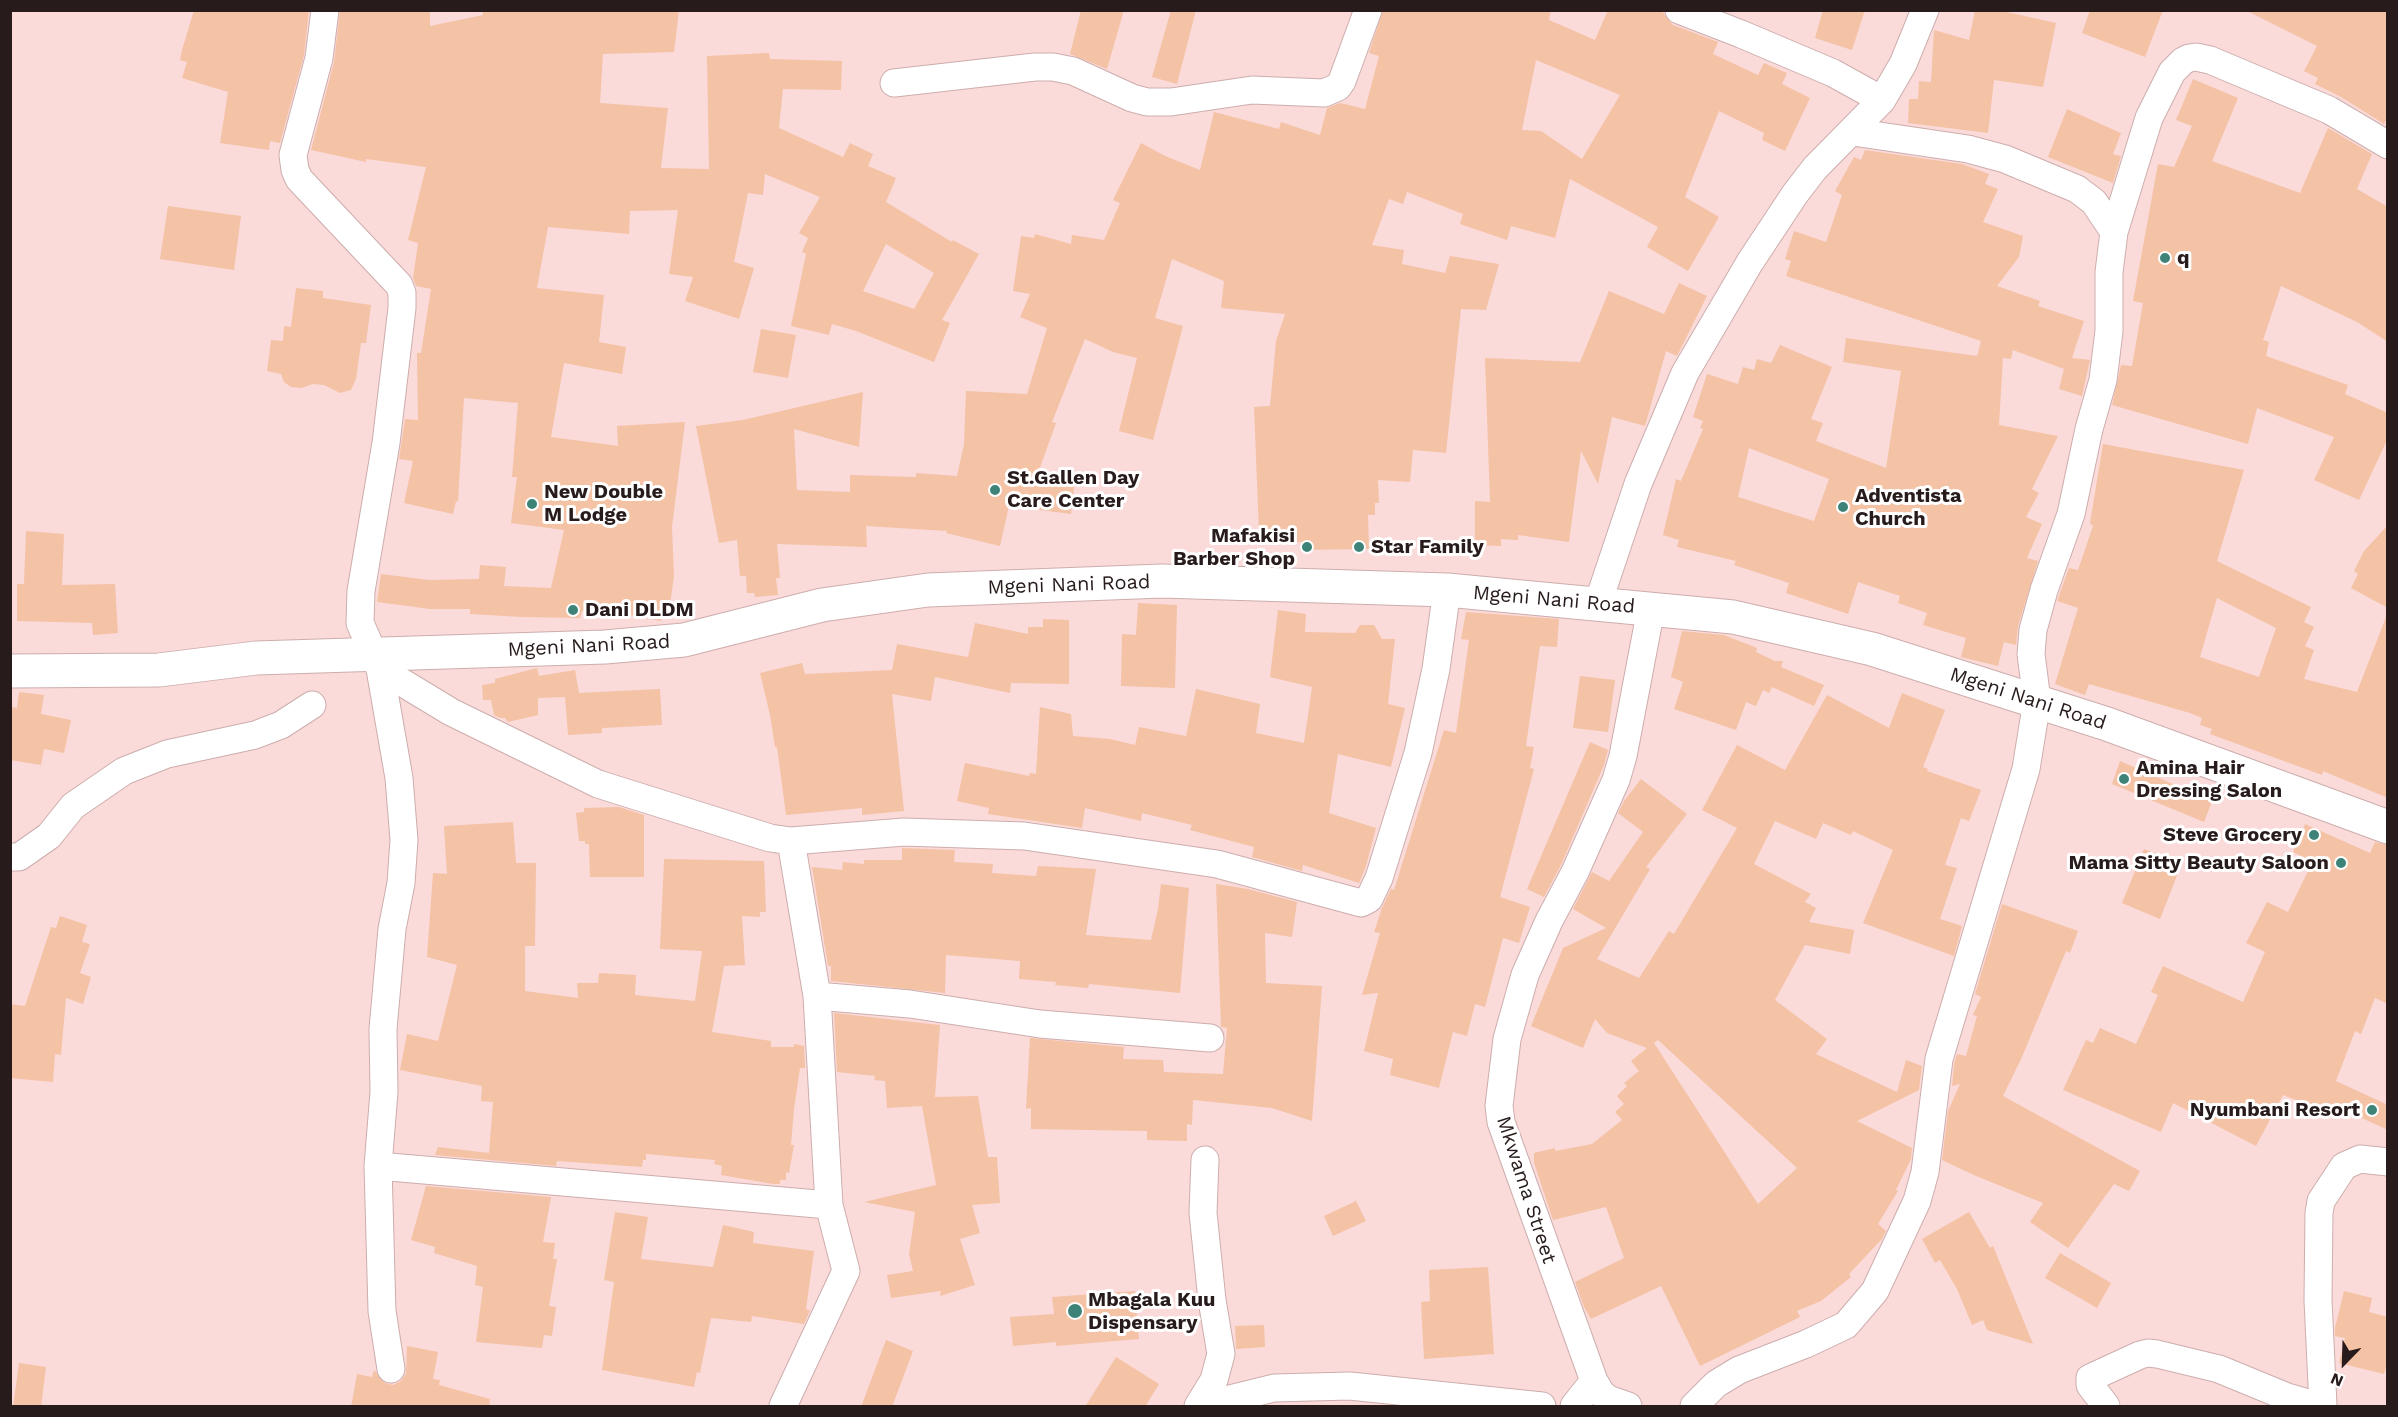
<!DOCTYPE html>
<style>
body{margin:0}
#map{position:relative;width:2398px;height:1417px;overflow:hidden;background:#fbdada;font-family:"Work Sans",sans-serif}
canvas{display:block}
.frame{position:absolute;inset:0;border:12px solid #271b1b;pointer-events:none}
.north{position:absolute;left:2314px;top:1333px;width:60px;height:60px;-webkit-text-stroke:4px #fff;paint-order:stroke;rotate:203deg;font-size:16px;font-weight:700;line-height:24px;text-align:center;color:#271b1b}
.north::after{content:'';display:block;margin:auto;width:21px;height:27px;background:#271b1b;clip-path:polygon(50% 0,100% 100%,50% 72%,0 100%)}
</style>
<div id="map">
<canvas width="2398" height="1417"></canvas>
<div class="frame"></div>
<div class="north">N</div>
</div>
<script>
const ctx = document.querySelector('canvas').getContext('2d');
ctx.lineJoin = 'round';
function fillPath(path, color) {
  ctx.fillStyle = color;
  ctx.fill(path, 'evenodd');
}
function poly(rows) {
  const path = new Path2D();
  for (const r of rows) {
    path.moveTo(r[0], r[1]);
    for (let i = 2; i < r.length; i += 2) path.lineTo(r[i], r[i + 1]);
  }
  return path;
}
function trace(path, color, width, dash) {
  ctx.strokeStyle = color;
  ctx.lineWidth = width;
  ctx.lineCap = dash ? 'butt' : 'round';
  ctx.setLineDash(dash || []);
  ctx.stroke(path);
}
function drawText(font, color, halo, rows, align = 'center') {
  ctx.font = font + ' "Work Sans",sans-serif';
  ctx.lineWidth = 6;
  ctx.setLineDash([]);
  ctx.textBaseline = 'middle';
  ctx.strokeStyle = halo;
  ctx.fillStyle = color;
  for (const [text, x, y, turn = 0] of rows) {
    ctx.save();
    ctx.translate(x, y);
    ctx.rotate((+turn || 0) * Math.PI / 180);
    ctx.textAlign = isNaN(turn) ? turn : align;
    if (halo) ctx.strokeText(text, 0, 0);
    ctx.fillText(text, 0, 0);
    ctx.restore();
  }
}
const building = poly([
 [194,10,309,10,304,55,280,143,270,141,269,150,220,143,228,92,182,78,187,62,180,60,182,50],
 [340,10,430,10,430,26,483,15,483,10,679,10,674,52,603,54,600,103,668,108,661,168,709,169,707,56,769,53,770,59,842,61,841,90,783,89,779,128,843,157,850,143,873,154,868,166,896,178,886,202,952,242,953,240,979,254,942,320,950,323,934,362,856,331,832,324,829,335,791,326,806,254,802,252,808,238,799,233,820,197,765,174,763,195,748,193,734,262,754,268,739,319,685,301,693,277,669,274,678,210,630,211,629,234,548,227,537,288,604,295,599,342,626,347,622,374,564,363,551,437,618,446,617,426,685,422,672,527,674,576,669,612,663,612,661,621,625,614,624,618,582,611,580,618,522,617,470,614,470,609,430,609,377,602,381,574,429,580,479,579,480,565,506,567,504,586,551,588,564,530,511,523,517,477,512,477,518,403,464,398,458,502,456,501,453,514,404,503,413,461,399,459,405,419,418,420,417,353,421,353,431,289,416,286,413,278,418,243,408,240,426,167,366,159,366,162,311,150,334,62],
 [886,244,934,273,914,309,863,291],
 [1081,10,1124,10,1107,69,1070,54],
 [1171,10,1196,10,1177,84,1152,77],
 [1383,10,1551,10,1549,20,1595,40,1608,10,1661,10,1673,25,1718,42,1713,54,1758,75,1764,63,1787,73,1782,84,1810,98,1785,151,1762,140,1764,133,1719,111,1685,197,1719,217,1688,271,1647,247,1658,227,1570,179,1555,238,1511,226,1507,240,1460,224,1463,214,1407,192,1403,204,1389,199,1372,245,1404,250,1402,264,1445,273,1450,256,1499,264,1486,310,1461,309,1446,453,1413,450,1410,482,1378,480,1379,503,1375,503,1375,515,1368,515,1369,549,1301,550,1301,542,1293,542,1293,534,1259,533,1254,407,1270,406,1276,341,1285,314,1221,308,1224,281,1172,259,1155,318,1183,326,1153,440,1119,431,1137,358,1113,352,1085,339,1052,422,1056,423,1038,473,1075,479,1071,514,1009,506,1000,546,946,533,947,531,866,526,867,547,777,544,780,578,776,578,778,595,755,597,754,593,747,593,746,576,740,576,737,540,719,543,696,426,743,420,863,392,859,447,794,429,797,490,850,492,850,475,916,477,916,473,957,476,964,444,966,391,1027,394,1047,328,1020,317,1030,294,1013,291,1021,236,1034,238,1035,234,1071,244,1072,235,1104,240,1120,203,1113,200,1141,143,1165,156,1200,170,1214,112,1279,129,1281,122,1320,135,1327,108,1340,103,1365,109,1379,56,1369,53],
 [1536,60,1620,95,1582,159,1541,131,1522,130],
 [1823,10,1865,10,1852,50,1815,38],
 [1975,10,1998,10,2056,23,2043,87,1994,80,1988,133,1908,123,1909,99,1918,99,1919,81,1931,82,1934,30,1969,40],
 [2090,10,2163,10,2145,57,2082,33],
 [2245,10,2388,10,2388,117,2384,124,2341,97,2315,84,2318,78,2304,71,2317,46],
 [2193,79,2238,98,2212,161,2300,193,2328,128,2372,154,2357,189,2388,207,2388,342,2357,322,2281,286,2263,340,2269,342,2266,356,2348,385,2345,394,2388,413,2388,438,2359,500,2314,480,2334,437,2257,408,2248,444,2112,405,2121,365,2132,366,2143,303,2133,301,2158,164,2174,167,2192,126,2176,120],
 [2067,109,2121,133,2113,154,2121,156,2113,183,2048,157],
 [1865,150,1962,164,1989,174,1985,184,1998,189,1983,222,2023,236,2019,257,1997,286,2040,301,2038,306,2084,321,2072,358,2090,360,2082,396,2059,389,2064,369,2013,350,2011,359,2003,358,1999,425,2058,436,2032,489,2039,493,2026,517,2042,524,2027,558,2038,561,2018,626,2016,645,2004,642,1998,666,1961,657,1966,638,1923,625,1927,613,1898,603,1900,596,1858,582,1848,614,1786,593,1789,583,1734,565,1736,561,1677,547,1679,540,1663,535,1676,479,1681,481,1703,429,1700,428,1703,421,1693,417,1707,374,1738,384,1743,367,1754,370,1757,359,1771,363,1780,345,1832,367,1811,419,1823,423,1816,441,1886,468,1901,371,1843,362,1846,338,1977,356,1981,341,1786,276,1791,261,1785,259,1794,231,1826,242,1842,195,1835,191,1854,157,1861,160],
 [1749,448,1829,479,1814,521,1738,497],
 [168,206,241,216,234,270,160,259],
 [1679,283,1707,296,1677,356,1666,351,1645,426,1612,417,1598,484,1581,451,1569,542,1518,535,1518,540,1501,539,1501,546,1475,545,1475,501,1490,502,1485,358,1580,362,1609,291,1664,314],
 [296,288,323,291,323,298,371,305,366,343,361,343,356,379,351,390,340,393,324,385,313,384,301,388,291,387,284,382,281,374,267,371,271,340,283,341,284,326,291,327],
 [761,329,796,335,788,378,753,372],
 [2103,444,2244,470,2217,561,2311,607,2304,622,2314,627,2305,646,2314,650,2304,679,2357,692,2386,617,2388,618,2388,798,2323,771,2322,775,2210,734,2212,729,2200,725,2202,718,2190,713,2089,684,2085,695,2055,684,2078,608,2057,601,2069,568,2078,570,2093,526,2090,523],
 [2217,598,2276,628,2259,677,2200,657],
 [2388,525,2388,608,2351,588,2358,574,2354,571,2364,551],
 [26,531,64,534,62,585,115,584,118,633,93,635,92,623,17,621,17,584,24,584],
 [1138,603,1177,605,1175,688,1121,686,1122,634,1136,635],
 [1278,610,1306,614,1305,632,1355,633,1360,625,1374,625,1382,639,1395,639,1388,704,1405,708,1391,767,1338,754,1329,813,1376,828,1366,866,1359,883,1303,865,1302,871,1252,857,1254,847,1190,830,1192,825,1142,813,1141,821,1085,808,1082,828,988,814,989,808,957,801,965,763,1029,776,1030,773,1036,774,1040,707,1071,714,1073,736,1110,739,1135,745,1139,727,1186,736,1196,689,1260,704,1256,733,1304,743,1312,687,1270,677],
 [1466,612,1559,619,1557,647,1540,646,1526,746,1534,747,1530,768,1534,769,1500,897,1530,907,1519,943,1503,938,1485,1007,1475,1004,1467,1036,1453,1032,1439,1088,1390,1075,1393,1059,1364,1051,1378,993,1362,995,1380,933,1374,932,1382,908,1391,889,1394,890,1444,730,1456,733,1469,640,1461,639],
 [1043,619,1069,620,1069,684,1011,683,1010,693,935,677,931,701,892,694,904,811,862,815,862,808,786,815,777,747,775,747,770,715,760,673,802,663,805,674,892,670,897,644,968,657,975,623,1028,634,1028,627,1043,627],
 [1682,631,1724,635,1757,648,1756,652,1775,661,1783,661,1781,667,1824,685,1814,706,1772,687,1769,693,1763,690,1756,706,1746,702,1736,730,1674,709,1683,682,1671,677],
 [537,668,539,676,575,670,579,693,660,689,662,725,602,728,602,733,568,735,565,697,538,698,538,715,508,722,505,718,500,718,494,715,491,700,483,700,482,685,495,683,495,679],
 [1580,676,1615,680,1608,732,1573,728],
 [19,692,44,695,41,714,71,720,64,753,44,749,41,765,10,760,10,707,17,708],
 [1902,693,1945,710,1923,767,1928,769,1927,771,1981,790,1969,821,1961,818,1945,865,1957,868,1940,919,1962,926,1954,956,1863,923,1893,850,1853,831,1851,835,1823,823,1816,839,1775,821,1754,864,1811,894,1805,902,1816,908,1809,922,1854,930,1850,954,1805,945,1775,1000,1827,1039,1816,1054,1897,1092,1906,1060,1922,1066,1919,1090,1857,1121,1912,1148,1911,1159,1896,1190,1898,1191,1878,1224,1886,1231,1882,1239,1849,1274,1851,1277,1821,1301,1797,1311,1800,1317,1700,1366,1661,1286,1591,1319,1584,1307,1575,1282,1624,1258,1606,1207,1553,1220,1534,1163,1534,1153,1555,1148,1555,1151,1592,1144,1622,1120,1615,1112,1624,1104,1617,1096,1627,1086,1624,1083,1639,1071,1631,1061,1647,1048,1607,1033,1595,1019,1583,1048,1531,1026,1563,948,1606,928,1573,909,1592,872,1609,881,1643,832,1618,813,1624,801,1641,779,1687,814,1646,867,1650,869,1597,959,1639,978,1669,931,1674,934,1737,828,1702,810,1737,745,1785,770,1827,695,1889,728],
 [1658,1040,1797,1168,1758,1204,1654,1043],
 [1590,742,1608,750,1604,765,1561,865,1544,897,1527,889],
 [2120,761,2212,801,2204,822,2112,784],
 [619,807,644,815,644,877,590,877,589,844,585,844,585,841,579,841,576,813,584,812,584,808],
 [513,822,516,863,536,863,535,946,525,946,525,991,578,998,577,983,598,983,599,973,636,975,635,995,695,1001,702,951,660,949,664,859,764,861,766,912,760,912,760,917,742,916,745,965,724,966,712,1032,771,1041,771,1047,794,1047,794,1044,804,1046,805,1068,800,1068,794,1109,791,1145,794,1145,789,1173,786,1172,786,1180,780,1180,780,1184,773,1184,721,1175,722,1166,714,1164,715,1160,646,1154,646,1160,643,1160,642,1167,557,1161,556,1166,435,1155,438,1147,489,1153,493,1102,481,1101,482,1086,400,1070,407,1034,438,1041,457,965,427,957,433,873,447,874,444,826],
 [2305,824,2370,853,2375,842,2388,845,2388,1004,2375,998,2361,1034,2355,1031,2336,1081,2388,1105,2388,1130,2329,1103,2325,1111,2283,1095,2256,1146,2173,1103,2161,1132,2063,1090,2086,1040,2093,1043,2100,1028,2136,1044,2158,995,2151,992,2163,966,2243,1002,2265,952,2246,943,2267,902,2288,912,2309,869,2306,868,2310,860,2293,852],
 [902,848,955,850,954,862,993,864,992,873,1036,876,1038,866,1096,869,1086,935,1151,940,1158,909,1161,884,1189,888,1180,993,1089,984,1088,988,1055,985,1056,982,1019,979,1020,961,946,955,945,993,831,981,831,966,828,966,812,867,842,870,843,862,864,864,864,860,902,860],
 [2144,849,2172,860,2169,869,2178,873,2160,919,2122,903],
 [1216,884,1248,889,1297,902,1292,937,1265,933,1266,983,1322,986,1312,1121,1272,1108,1193,1100,1192,1125,1187,1124,1187,1141,1147,1140,1147,1131,1031,1129,1031,1108,1026,1109,1030,1038,1124,1047,1123,1059,1163,1060,1164,1072,1223,1074,1227,1028,1221,1027],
 [2002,904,2078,931,2070,953,2066,951,2022,1057,2003,1096,2140,1171,2129,1191,2114,1184,2068,1248,2030,1222,2043,1203,1976,1176,1942,1160,1948,1111,1960,1084,1952,1086,1954,1064,1957,1054,1966,1056,1977,1016,1973,1015,1981,997,1975,994],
 [60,916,87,925,82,942,90,944,80,973,91,977,83,1004,66,998,61,1055,55,1054,53,1082,10,1078,10,1004,25,1006,51,927,56,928],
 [834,1013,940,1025,935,1097,978,1096,988,1157,997,1157,1000,1203,972,1205,980,1233,960,1239,975,1285,940,1296,941,1291,891,1298,887,1275,913,1271,909,1254,915,1212,864,1202,936,1185,922,1106,887,1108,885,1081,874,1080,875,1076,837,1072],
 [426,1186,551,1197,543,1242,555,1243,553,1259,557,1259,549,1306,556,1307,552,1336,544,1335,542,1348,476,1342,483,1287,475,1285,477,1266,434,1253,435,1247,411,1240],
 [1356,1201,1366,1221,1333,1236,1324,1216],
 [615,1212,648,1217,641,1259,713,1267,723,1225,754,1232,753,1243,814,1251,806,1309,810,1311,804,1324,752,1316,751,1322,711,1318,700,1373,697,1372,694,1387,602,1370,614,1282,604,1280],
 [1969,1212,1990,1248,1993,1246,2033,1344,1987,1330,1983,1320,1972,1325,1957,1289,1940,1260,1935,1263,1922,1239],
 [2060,1253,2111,1283,2097,1308,2045,1278],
 [1488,1267,1494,1354,1424,1359,1421,1302,1430,1301,1429,1270],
 [1135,1291,1139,1339,1056,1346,1056,1342,1013,1346,1010,1317,1054,1314,1052,1297],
 [2344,1291,2372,1298,2369,1312,2388,1317,2388,1359,2384,1374,2339,1363,2345,1338,2335,1336,2335,1328],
 [1264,1325,1265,1347,1236,1349,1235,1326],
 [886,1340,913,1351,892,1407,861,1407],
 [407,1346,438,1352,433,1379,440,1380,439,1385,490,1399,489,1407,351,1407,357,1374,372,1377,374,1370,385,1383,393,1385,401,1381,406,1374],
 [1116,1357,1159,1384,1145,1407,1085,1407],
 [19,1363,46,1367,41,1407,13,1407]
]);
const street = poly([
 [325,10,319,58,293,155,295,170,299,179,399,285,402,293,402,308,386,443,361,591,360,623,380,669,399,778,404,840,401,883,392,929,383,1029,384,1092,378,1166,382,1311,391,1369],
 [1679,10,1741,34,1833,73,1882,100],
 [894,83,1035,67,1053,67,1073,71,1132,98,1147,102,1171,102,1252,90,1324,93,1338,87,1342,81,1368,10],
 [1853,132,1968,149,2005,159,2077,189,2094,202,2114,232],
 [1598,603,1638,484,1685,373,1750,262,1795,194,1815,168,1882,100,1903,64,1925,10],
 [380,669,451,712,598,784,770,838,791,841,904,832,1024,836,1217,864,1361,903,1369,899,1379,878,1418,753,1436,669,1447,590],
 [10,857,19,857,49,836,73,806,124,771,167,754,255,735,281,725,312,705],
 [817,996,910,1004,1040,1024,1210,1038],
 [378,1166,829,1205],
 [783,1406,846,1271,829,1205,817,996,791,841],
 [1198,1406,1214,1380,1221,1354,1212,1300,1203,1213,1205,1160],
 [1201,1406,1274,1388,1350,1386,1542,1406],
 [1574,1406,1594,1381],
 [1628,1406,1608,1399,1601,1393,1594,1381,1501,1122,1499,1106,1507,1039,1525,975,1549,921,1575,872,1616,780,1623,756,1651,609],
 [1694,1406,1716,1384,1739,1370,1806,1344,1846,1325,1875,1291,1917,1201,1925,1172,1939,1059,2026,769,2037,701,2031,654,2033,630,2044,590,2071,514,2089,429,2103,380,2109,331,2109,272,2114,232,2149,118,2172,72,2183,61,2189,58,2196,57,2210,60,2329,110,2388,145],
 [2106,1406,2090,1385,2090,1378,2140,1355,2148,1353,2157,1354,2219,1369,2287,1397,2318,1406],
 [2323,1406,2318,1300,2319,1213,2321,1201,2344,1166,2360,1159,2388,1162]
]);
const secondary = poly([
 [10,671,159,670,256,658,605,647,684,640,822,605,928,590,1162,581,1447,590,1733,617,1872,649,2107,724,2388,827]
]);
const markers = [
 [2165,258,6,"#3e8378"],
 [995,490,6,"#3e8378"],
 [532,504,6,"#3e8378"],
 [1843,507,6,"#3e8378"],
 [1307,547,6,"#3e8378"],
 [1359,547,6,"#3e8378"],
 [573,610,6,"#3e8378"],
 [2124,779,6,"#3e8378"],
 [2314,835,6,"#3e8378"],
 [2341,863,6,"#3e8378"],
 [2372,1110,6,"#3e8378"],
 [1075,1311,8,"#3e8378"]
];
const poiNames = [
 ["q",2177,258],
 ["St.Gallen Day",1007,478],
 ["Care Center",1007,501],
 ["New Double",544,492],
 ["M Lodge",544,515],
 ["Adventista",1855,496],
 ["Church",1855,519],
 ["Mafakisi",1295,536,"right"],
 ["Barber Shop",1295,559,"right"],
 ["Star Family",1371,547],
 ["Dani DLDM",585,610],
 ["Amina Hair",2136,768],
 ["Dressing Salon",2136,791],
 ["Steve Grocery",2302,835,"right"],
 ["Mama Sitty Beauty Saloon",2329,863,"right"],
 ["Nyumbani Resort",2360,1110,"right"],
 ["Mbagala Kuu",1088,1300],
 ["Dispensary",1088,1323]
];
const streetNames = [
 ["Mgeni Nani Road",1069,585,-2],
 ["Mgeni Nani Road",1554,600,5],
 ["Mgeni Nani Road",589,646,-3],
 ["Mgeni Nani Road",2028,699,18],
 ["Mkwama Street",1526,1190,72]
];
fillPath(building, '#f4c2a5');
trace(street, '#cdadad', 29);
trace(secondary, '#cdadad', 35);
trace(street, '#fff', 27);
trace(secondary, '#fff', 33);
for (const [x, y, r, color] of markers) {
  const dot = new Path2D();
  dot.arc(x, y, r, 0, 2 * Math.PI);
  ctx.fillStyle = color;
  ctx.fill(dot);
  trace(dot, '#fff', 2);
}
drawText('bold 20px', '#271b1b', '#fff', poiNames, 'left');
drawText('20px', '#271b1b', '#fff', streetNames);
</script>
